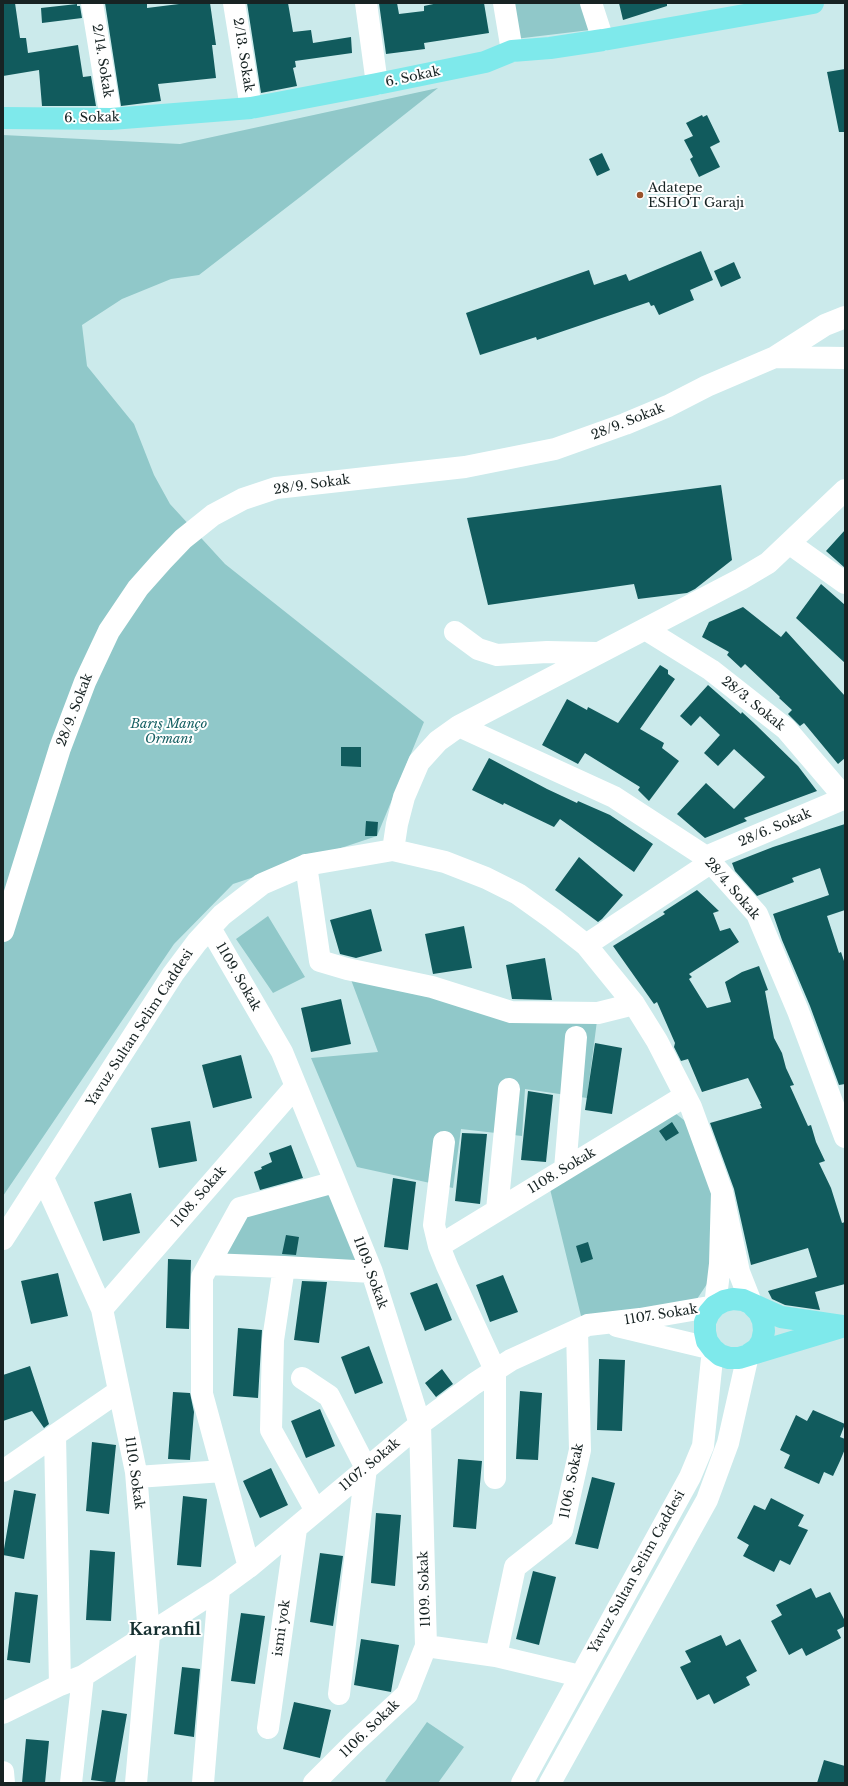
<!DOCTYPE html>
<meta charset="utf-8">
<style>
body{margin:0}
#map{position:relative;width:848px;height:1786px;overflow:hidden;background:#cbeaeb;font-family:"Libre Baskerville",serif}
canvas{display:block}
.frame{position:absolute;inset:0;border:4px solid #172323;pointer-events:none}
</style>
<div id="map">
<canvas width="848" height="1786"></canvas>
<div class="frame"></div>
</div>
<script>
const ctx = document.querySelector('canvas').getContext('2d');
ctx.lineJoin = 'round';
function fillPath(path, color) {
  ctx.fillStyle = color;
  ctx.fill(path, 'evenodd');
}
function poly(rows) {
  const path = new Path2D();
  for (const r of rows) {
    path.moveTo(r[0], r[1]);
    for (let i = 2; i < r.length; i += 2) path.lineTo(r[i], r[i + 1]);
  }
  return path;
}
function trace(path, color, width, dash) {
  ctx.strokeStyle = color;
  ctx.lineWidth = width;
  ctx.lineCap = dash ? 'butt' : 'round';
  ctx.setLineDash(dash || []);
  ctx.stroke(path);
}
function drawText(font, color, halo, rows, align = 'center') {
  ctx.font = font + ' "Libre Baskerville",serif';
  ctx.lineWidth = 4;
  ctx.setLineDash([]);
  ctx.textBaseline = 'middle';
  ctx.strokeStyle = halo;
  ctx.fillStyle = color;
  for (const [text, x, y, turn = 0] of rows) {
    ctx.save();
    ctx.translate(x, y);
    ctx.rotate((+turn || 0) * Math.PI / 180);
    ctx.textAlign = isNaN(turn) ? turn : align;
    if (halo) ctx.strokeText(text, 0, 0);
    ctx.fillText(text, 0, 0);
    ctx.restore();
  }
}
const green = poly([
 [509,3,583,3,590,30,515,39],
 [438,88,304,194,199,275,171,279,122,299,82,325,87,366,134,424,154,475,170,504,225,564,424,722,377,836,233,884,174,944,3,1196,3,135,180,144],
 [268,916,305,977,273,993,236,939],
 [347,969,511,1012,598,1013,587,1098,525,1089,522,1136,461,1129,453,1188,357,1167,311,1058,378,1052],
 [675,1113,694,1128,716,1192,715,1272,693,1305,582,1320,550,1189],
 [335,1182,372,1272,209,1264,240,1208],
 [427,1722,464,1747,438,1783,388,1783,385,1781]
]);
const building = poly([
 [3,3,15,3,20,38,26,38,28,53,78,45,83,77,91,76,96,106,42,106,39,70,3,76],
 [105,3,147,3,147,8,187,3,210,3,216,45,212,45,216,78,158,84,161,101,121,106],
 [247,3,288,3,293,32,311,30,313,43,351,37,352,53,295,61,296,67,293,68,297,86,261,93],
 [379,3,397,3,399,14,424,11,424,6,438,3,484,3,489,33,424,43,425,49,386,54],
 [619,3,667,3,667,6,623,20],
 [77,4,77,6,80,6,82,18,42,23,41,8],
 [845,69,845,132,839,132,827,72],
 [702,115,703,117,707,115,720,142,710,147,720,167,699,177,690,159,693,157,684,140,693,136,686,123],
 [602,153,610,170,597,176,589,159],
 [701,251,713,280,690,290,694,300,659,315,654,305,651,306,649,302,537,340,536,337,480,355,466,313,589,270,594,285,626,274,629,281],
 [734,262,741,278,721,287,714,271],
 [721,485,732,560,695,589,687,593,638,599,634,584,488,605,467,518],
 [845,530,845,568,826,551],
 [821,584,845,605,845,663,796,618],
 [743,607,781,637,786,631,845,696,845,758,838,764,804,723,800,726,788,714,792,710,779,698,780,697,745,664,741,668,727,655,729,652,702,637,709,622],
 [660,665,668,670,668,674,675,679,640,729,664,743,662,748,679,761,649,801,638,790,640,787,585,753,578,764,542,745,567,699,587,710,588,707,618,723],
 [708,685,741,714,742,712,756,725,798,766,817,791,744,818,747,821,705,838,677,814,706,783,734,809,765,777,734,749,718,766,704,753,720,735,700,716,691,726,680,716],
 [341,747,361,747,361,767,341,766],
 [489,758,547,789,577,803,578,801,610,815,653,844,634,872,560,819,554,827,504,803,503,805,472,790],
 [366,821,378,822,377,836,365,836],
 [845,824,845,910,827,916,839,953,841,952,845,964,845,1084,839,1085,810,1006,782,940,773,914,829,895,820,868,792,878,794,882,757,896,735,871,732,863,773,847],
 [579,857,623,895,602,919,598,922,555,890],
 [697,890,719,911,713,913,720,931,730,928,739,942,689,974,692,977,689,979,707,1008,731,1002,725,982,742,972,759,966,768,990,765,991,774,1038,782,1053,786,1068,794,1085,790,1086,808,1126,811,1125,816,1142,825,1161,819,1163,831,1188,842,1223,845,1222,845,1284,815,1292,820,1310,785,1305,772,1299,768,1291,817,1277,808,1248,751,1265,734,1189,710,1123,762,1108,760,1104,761,1104,748,1078,702,1092,688,1059,681,1061,674,1047,675,1043,657,1002,654,1004,613,946,665,914,663,912],
 [371,909,382,951,356,958,340,954,330,920],
 [464,926,472,968,433,974,425,934],
 [545,958,552,1000,512,999,506,965],
 [341,999,351,1044,311,1052,301,1008],
 [595,1043,622,1048,612,1114,585,1110],
 [241,1055,252,1098,213,1108,202,1065],
 [528,1091,553,1095,546,1162,521,1160],
 [190,1121,197,1161,159,1168,151,1128],
 [672,1122,679,1133,666,1141,659,1131],
 [462,1133,487,1134,480,1204,455,1201],
 [291,1145,303,1178,260,1190,254,1172,262,1169,261,1167,272,1162,269,1153],
 [393,1178,416,1182,408,1250,384,1247],
 [131,1193,140,1233,103,1241,94,1202],
 [286,1235,299,1237,296,1255,282,1254],
 [588,1242,593,1259,581,1263,576,1246],
 [168,1259,191,1260,189,1329,166,1328],
 [58,1273,68,1316,31,1324,21,1281],
 [503,1275,518,1312,490,1322,476,1285],
 [302,1281,327,1282,319,1343,294,1340],
 [437,1283,452,1320,425,1331,410,1293],
 [238,1328,262,1330,258,1398,233,1396],
 [369,1346,383,1383,355,1394,341,1357],
 [599,1359,625,1360,622,1431,597,1430],
 [30,1366,49,1424,44,1428,32,1411,3,1421,3,1375],
 [442,1369,453,1384,436,1397,425,1383],
 [520,1391,542,1393,538,1460,516,1459],
 [173,1392,190,1393,194,1412,190,1460,168,1459],
 [320,1409,335,1446,306,1458,291,1421],
 [813,1410,845,1424,840,1437,845,1439,845,1449,840,1461,833,1476,824,1472,819,1484,784,1468,790,1455,780,1450,796,1415,807,1421],
 [92,1442,116,1445,109,1514,86,1511],
 [458,1459,482,1461,476,1529,453,1527],
 [271,1468,288,1505,260,1518,243,1481],
 [592,1477,615,1483,598,1549,575,1544],
 [14,1490,36,1494,24,1559,3,1555],
 [183,1496,207,1499,201,1567,177,1565],
 [771,1498,804,1515,798,1526,808,1530,790,1565,780,1560,774,1572,743,1556,749,1545,737,1538,754,1505,765,1510],
 [376,1513,401,1515,395,1586,371,1583],
 [90,1550,115,1552,111,1621,86,1620],
 [320,1553,343,1556,333,1626,310,1622],
 [533,1571,556,1577,539,1645,516,1639],
 [811,1588,816,1598,830,1592,845,1621,845,1626,837,1630,841,1638,806,1656,802,1648,789,1655,771,1621,782,1615,776,1605],
 [15,1592,38,1595,30,1663,7,1660],
 [241,1613,265,1616,255,1684,231,1681],
 [721,1635,726,1646,740,1639,757,1671,746,1677,750,1685,714,1704,709,1694,697,1700,680,1667,691,1662,685,1651],
 [361,1639,399,1645,391,1692,354,1685],
 [182,1667,200,1669,194,1737,174,1734],
 [294,1702,331,1710,320,1758,283,1749],
 [102,1710,127,1714,115,1783,91,1780],
 [26,1739,49,1741,45,1783,22,1783],
 [824,1760,845,1766,845,1783,817,1783]
]);
const minor = poly([
 [92,3,111,119],
 [234,3,251,108],
 [366,3,377,84],
 [504,3,512,51],
 [591,3,603,40],
 [775,357,845,358],
 [789,543,845,583],
 [645,629,711,670,786,729,845,798],
 [455,632,478,649,497,655,547,652,596,653],
 [459,726,614,797,706,857,757,914,798,1011,845,1137],
 [393,850,397,824,404,797,419,762,438,741,459,726,741,579,768,563,845,490],
 [706,857,845,798],
 [306,865,320,961,347,969,432,987,511,1012,598,1013,634,1004],
 [210,928,282,1052,372,1272,420,1424,426,1646,407,1694,356,1741,314,1783],
 [3,931,60,748,85,682,109,631,138,588,162,561,183,539,213,515,243,499,276,488,465,467,555,449,625,424,668,406,707,386,775,357,825,325,845,317],
 [586,945,710,863],
 [444,1142,434,1225,439,1246,447,1266,495,1370,495,1478],
 [565,1169,576,1037],
 [43,1178,102,1309,136,1472,149,1635,136,1783],
 [497,1210,509,1089],
 [3,1239,173,974,197,942,222,915,262,884,306,865,393,850,445,862,486,878,518,894,553,919,586,945,634,1004,657,1041,691,1107,722,1192],
 [439,1246,685,1096],
 [209,1264,284,1267,273,1340,271,1430,316,1511],
 [284,1267,372,1272],
 [102,1309,296,1086],
 [302,1378,329,1396,366,1468,339,1694],
 [55,1435,60,1685],
 [3,1471,119,1391],
 [137,1477,223,1471],
 [249,1567,202,1394,202,1277,240,1208,335,1182],
 [426,1646,496,1656,580,1676],
 [496,1656,515,1567,562,1530,580,1450,577,1330],
 [3,1713,60,1685,83,1676,219,1589,249,1567,420,1424,474,1384,511,1360,588,1325,640,1319,715,1306,720,1264,722,1192,739,1272,752,1305],
 [268,1728,296,1529],
 [3,1772,4,1783],
 [71,1783,83,1676],
 [203,1783,219,1589],
 [522,1783,690,1477,703,1446,713,1349,617,1326],
 [550,1783,707,1500,728,1443,748,1355]
]);
const major = poly([
 [3,118,111,119,251,108,377,84,485,62,512,51,550,48,603,40,813,3],
 [842,1326,781,1317,743,1300,733,1299,724,1301,715,1306,709,1313,705,1322,705,1332,707,1341,713,1349,720,1355,729,1358,739,1358,845,1326],
 [748,1355,757,1349,762,1341,764,1331,763,1321,759,1312,752,1305]
]);
const markers = [
 [640,195,4,"#99522b"]
];
const streetNames = [
 ["2/13. Sokak",243,55,81],
 ["2/14. Sokak",102,61,81],
 ["6. Sokak",413,77,-12],
 ["6. Sokak",92,118,-1],
 ["28/9. Sokak",628,422,-22],
 ["28/9. Sokak",312,485,-8],
 ["28/3. Sokak",753,704,39],
 ["28/9. Sokak",75,710,-69],
 ["28/6. Sokak",775,828,-23],
 ["28/4. Sokak",732,889,49],
 ["1109. Sokak",238,977,60],
 ["Yavuz Sultan Selim Caddesi",140,1028,-57],
 ["1108. Sokak",562,1171,-31],
 ["1108. Sokak",199,1197,-49],
 ["1109. Sokak",370,1273,70],
 ["1107. Sokak",661,1315,-9],
 ["1107. Sokak",370,1465,-40],
 ["1110. Sokak",134,1473,82],
 ["1106. Sokak",572,1481,-79],
 ["Yavuz Sultan Selim Caddesi",637,1572,-61],
 ["1109. Sokak",425,1589,-92],
 ["ismi yok",282,1628,-82],
 ["1106. Sokak",370,1729,-44]
];
const poiNames = [
 ["Adatepe",648,188],
 ["ESHOT Garajı",648,203]
];
const parkNames = [
 ["Barış Manço",169,724],
 ["Ormanı",169,739]
];
const districtNames = [
 ["Karanfil",165,1630]
];
fillPath(green, '#90c8c9');
fillPath(building, '#115b5d');
trace(minor, '#fff', 22);
trace(major, '#7ee9eb', 22);
for (const [x, y, r, color] of markers) {
  const dot = new Path2D();
  dot.arc(x, y, r, 0, 2 * Math.PI);
  ctx.fillStyle = color;
  ctx.fill(dot);
  trace(dot, '#fff', 1.5);
}
drawText('13px', '#172323', '#fff', streetNames);
drawText('13px', '#172323', '#fff', poiNames, 'left');
drawText('italic 13px', '#155f62', '#fff', parkNames);
drawText('bold 17px', '#152f30', '#fff', districtNames);
</script>
